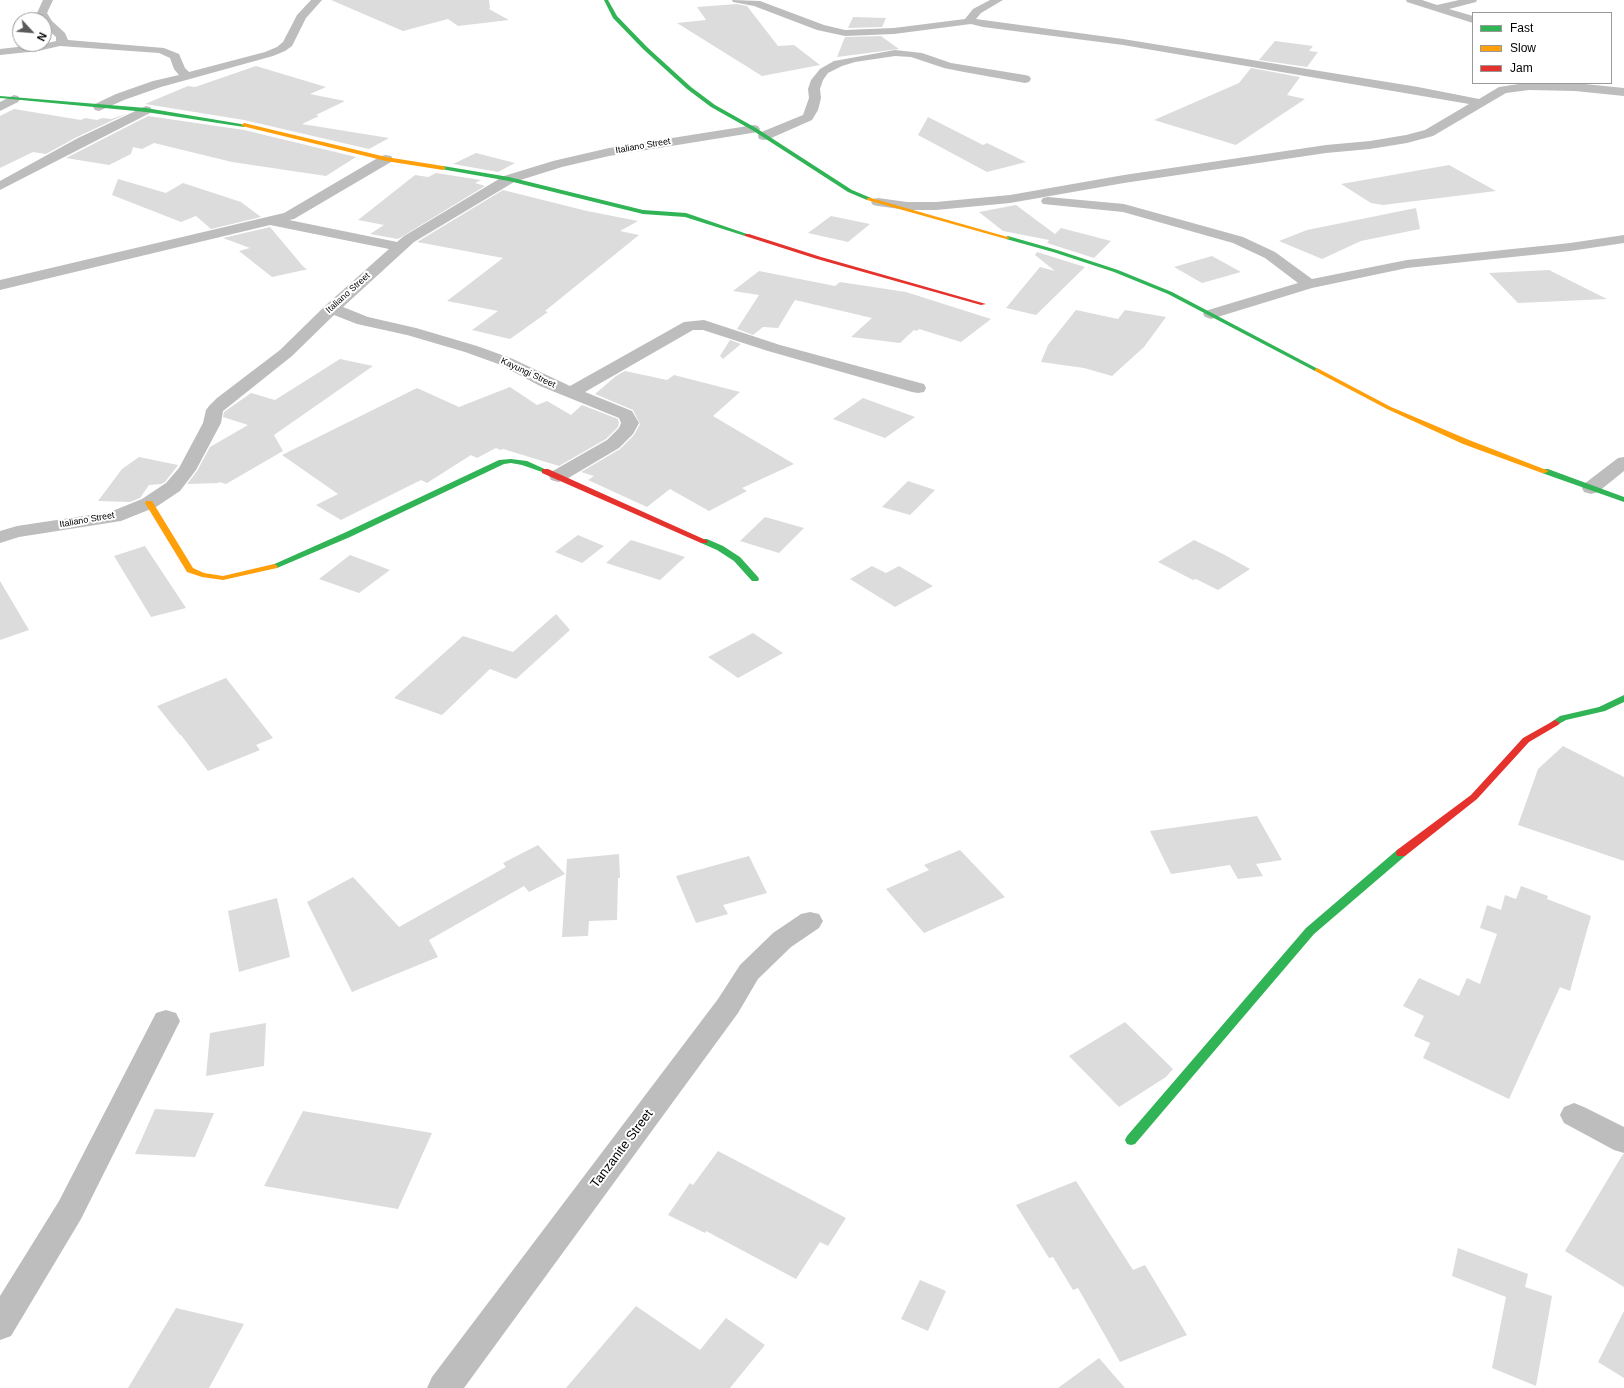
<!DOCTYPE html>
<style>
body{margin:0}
#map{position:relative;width:1624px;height:1388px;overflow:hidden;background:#fff;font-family:Helvetica,sans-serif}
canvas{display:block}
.legend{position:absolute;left:1472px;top:12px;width:140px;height:72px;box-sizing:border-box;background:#fff;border:1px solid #999;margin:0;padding:5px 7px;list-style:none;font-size:12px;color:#000}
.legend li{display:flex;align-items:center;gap:8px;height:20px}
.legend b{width:20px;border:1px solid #999}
.north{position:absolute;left:12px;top:12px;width:40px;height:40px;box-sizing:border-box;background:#fff;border:1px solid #999;border-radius:50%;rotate:116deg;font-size:11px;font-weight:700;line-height:16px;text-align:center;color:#000}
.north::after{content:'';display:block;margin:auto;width:14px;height:18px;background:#595959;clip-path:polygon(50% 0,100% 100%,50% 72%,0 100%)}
</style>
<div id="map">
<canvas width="1624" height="1388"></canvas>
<ul class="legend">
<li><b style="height:5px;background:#30b455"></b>Fast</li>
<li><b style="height:5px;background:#ff9f0a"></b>Slow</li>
<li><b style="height:5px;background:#e5322d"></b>Jam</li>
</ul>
<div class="north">N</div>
</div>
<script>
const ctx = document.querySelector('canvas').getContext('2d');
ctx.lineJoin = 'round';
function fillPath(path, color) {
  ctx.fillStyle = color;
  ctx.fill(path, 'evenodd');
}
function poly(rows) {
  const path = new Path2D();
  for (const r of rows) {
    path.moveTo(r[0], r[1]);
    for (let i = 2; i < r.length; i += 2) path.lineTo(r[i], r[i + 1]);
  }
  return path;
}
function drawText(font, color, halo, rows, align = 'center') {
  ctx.font = font + ' Helvetica,sans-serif';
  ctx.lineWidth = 4;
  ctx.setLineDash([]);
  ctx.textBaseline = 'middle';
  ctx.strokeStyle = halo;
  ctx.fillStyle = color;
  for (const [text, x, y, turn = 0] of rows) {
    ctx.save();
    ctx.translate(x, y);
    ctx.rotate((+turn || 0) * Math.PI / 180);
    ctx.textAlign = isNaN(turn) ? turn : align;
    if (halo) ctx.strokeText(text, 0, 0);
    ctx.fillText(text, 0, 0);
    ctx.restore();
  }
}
const building = poly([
 [331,0,489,0,490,8,489,9,509,20,458,26,448,19,403,31],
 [737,4,747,6,778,46,794,45,820,65,762,76,677,23,706,20,697,7],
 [853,17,886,18,882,27,848,28],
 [881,36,899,49,837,57,845,37],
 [1275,41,1313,46,1309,51,1318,52,1307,67,1259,60],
 [256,66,326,87,310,94,345,101,316,115,319,116,302,124,389,138,369,149,244,120,145,104,188,86,195,87],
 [1251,68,1300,77,1287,95,1305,99,1236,145,1154,120,1239,83],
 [14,109,81,120,85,118,97,120,102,118,111,119,126,114,77,137,46,154,33,152,0,168,0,116],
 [148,116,244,130,356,157,326,176,232,162,154,143,142,149,133,147,131,154,109,165,66,158],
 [928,117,983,145,987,143,1026,162,987,172,918,135],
 [476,153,515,163,498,172,453,164],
 [1449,165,1496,191,1383,205,1371,203,1341,184],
 [436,173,481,180,475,183,485,186,398,239,370,234,384,225,358,220,415,175,428,177],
 [118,179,166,193,183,183,241,202,261,217,211,229,196,216,181,222,112,195],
 [503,190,587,211,638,221,620,231,639,235,545,311,548,312,510,339,472,330,498,311,447,301,503,258,417,242],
 [1016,205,1055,234,1061,228,1111,241,1094,258,1047,243,1049,240,1003,231,979,212],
 [1416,208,1420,229,1361,241,1322,259,1279,241,1307,230],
 [831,216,870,224,848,242,808,233],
 [270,227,301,264,307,270,304,270,272,277,239,251,250,248,223,238],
 [1037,252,1085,267,1036,315,1006,308,1040,267,1055,271,1035,255],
 [1212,256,1241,272,1202,283,1174,267],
 [1549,270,1607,299,1518,303,1489,273],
 [759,271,835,286,840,282,906,292,991,319,961,342,919,329,917,331,914,330,900,343,851,337,872,318,795,300,778,328,763,327,753,335,737,329,759,295,733,291],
 [1076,310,1118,319,1125,310,1166,317,1144,347,1112,376,1084,368,1041,362,1048,345],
 [730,340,741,344,723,359,720,356],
 [340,359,373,366,274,435,283,451,226,484,219,482,219,483,187,484,197,471,210,447,248,425,223,417,224,412,251,393,275,400],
 [625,371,667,380,674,375,740,392,713,416,794,464,742,488,747,491,709,511,670,489,647,507,588,480,594,476,581,472,620,449,634,435,640,424,633,410,595,394,616,376],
 [510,387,537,405,547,401,571,415,582,405,618,419,619,423,618,427,606,439,559,466,503,449,500,450,496,448,477,458,471,455,427,483,421,480,341,520,316,505,338,494,282,455,417,388,459,407],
 [863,398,915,417,885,438,833,419],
 [139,457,178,465,179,464,165,482,161,484,149,485,140,498,130,502,98,501,122,469],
 [908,481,935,490,910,515,882,507],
 [765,517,804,528,779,553,740,541],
 [578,535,604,546,582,563,555,552],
 [631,540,685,557,660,580,606,563],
 [1194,540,1223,554,1250,569,1218,590,1196,579,1193,580,1158,562],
 [145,546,186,608,151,617,114,556],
 [350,555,390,570,359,593,319,579],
 [872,566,886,573,899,566,933,586,895,607,850,579],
 [0,581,29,630,0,640],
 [556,614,570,630,516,679,490,669,442,715,394,698,463,636,513,652],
 [753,633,783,653,738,678,708,657],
 [226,678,273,738,256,745,260,750,208,771,181,735,180,735,157,706],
 [1563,746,1624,777,1624,861,1518,825,1538,769],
 [1257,816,1282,860,1256,864,1263,876,1238,879,1230,865,1171,874,1150,831],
 [538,845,565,874,529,892,524,886,429,940,438,957,352,992,307,902,353,877,399,927,506,867,503,863],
 [960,850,1005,897,924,933,886,889,929,870,924,865],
 [619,854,620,878,618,878,617,920,589,921,588,936,562,937,567,859],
 [749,856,767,893,723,905,728,914,696,923,676,876],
 [1521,886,1548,896,1547,899,1591,916,1570,991,1560,987,1509,1099,1423,1058,1430,1043,1414,1036,1424,1016,1403,1006,1419,978,1459,996,1467,978,1480,984,1497,934,1480,928,1487,905,1501,910,1505,895,1516,899],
 [277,898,290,957,239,972,228,911],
 [1125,1022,1173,1069,1166,1077,1119,1107,1069,1056],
 [266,1023,264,1066,206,1076,210,1033],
 [155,1109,214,1113,195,1157,135,1154],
 [303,1111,432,1133,398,1209,264,1186],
 [718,1151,846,1218,828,1246,820,1242,796,1279,706,1231,705,1233,668,1215,690,1183,693,1185],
 [1623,1154,1624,1154,1624,1287,1565,1251],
 [1076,1181,1133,1270,1145,1265,1187,1335,1120,1362,1078,1288,1073,1290,1053,1257,1049,1258,1016,1205],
 [1458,1248,1528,1274,1525,1287,1552,1296,1536,1386,1492,1368,1506,1297,1452,1276],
 [920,1280,946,1291,928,1331,901,1319],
 [636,1306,700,1350,726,1318,765,1345,730,1388,566,1388],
 [176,1308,244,1324,209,1388,128,1388],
 [1624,1311,1624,1378,1598,1362],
 [1099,1358,1125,1388,1058,1388]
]);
const street = poly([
 [43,0,53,0,47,13,52,21,65,33,68,40,164,48,179,54,185,68,189,72,265,52,277,47,283,42,297,15,311,0,322,0,306,18,292,46,285,51,273,56,161,87,124,100,99,111,95,110,93,107,95,104,116,94,153,81,179,75,174,69,170,58,159,53,60,46,38,51,0,55,0,49,44,44,56,41,56,37,44,26,44,20,40,20,37,13,43,0],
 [732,0,760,1,824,25,845,30,894,28,965,19,973,9,990,0,1003,0,981,13,976,19,1123,39,1418,87,1479,99,1499,87,1525,83,1575,83,1624,88,1624,96,1575,91,1529,90,1506,93,1433,136,1407,143,1370,149,1326,153,1124,183,1010,203,936,210,907,210,878,206,873,205,871,202,873,199,878,198,907,202,936,202,1010,195,1124,175,1326,145,1370,141,1406,135,1425,130,1469,104,1123,45,983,27,971,24,894,34,845,36,817,30,754,6,733,2,732,0],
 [1406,0,1422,0,1437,5,1459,0,1477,0,1476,2,1449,9,1473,16,1473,23,1407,2,1406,0],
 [895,50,922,53,951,63,1025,75,1029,76,1031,79,1029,82,1025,83,964,72,944,68,911,57,895,56,855,62,842,66,828,73,823,80,820,89,821,98,818,110,812,120,769,139,764,140,759,139,758,136,759,133,803,115,809,98,808,89,811,80,820,69,834,61,895,50],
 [14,95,18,96,20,99,18,102,0,111,0,102,14,95],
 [146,106,150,107,152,110,150,113,0,190,0,181,78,138,146,106],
 [754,125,758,126,760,129,758,132,609,156,562,167,514,182,414,242,343,307,368,317,416,328,477,346,513,359,570,386,684,322,704,320,780,345,924,384,926,388,924,392,918,393,912,392,768,351,703,330,693,330,585,392,632,411,639,423,633,434,619,448,565,480,558,482,551,480,549,476,551,472,607,440,619,428,621,423,619,418,540,386,501,365,465,352,407,335,357,324,334,315,292,356,223,411,221,423,196,470,180,491,156,507,121,521,19,537,0,543,0,531,17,526,110,512,142,499,166,483,179,468,203,423,206,410,209,406,217,398,280,350,326,305,389,249,270,225,0,290,0,280,284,213,381,156,386,155,391,156,393,159,391,162,294,219,289,220,397,242,404,236,504,176,553,161,609,148,754,125],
 [1048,197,1124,204,1243,237,1275,252,1312,279,1407,260,1570,243,1624,235,1624,243,1570,251,1407,268,1312,288,1211,319,1205,317,1203,314,1205,311,1298,283,1265,258,1233,243,1123,212,1043,204,1041,201,1043,198,1048,197],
 [1624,457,1624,471,1598,492,1591,494,1584,492,1582,488,1584,484,1618,458,1624,457],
 [810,912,819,914,823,921,819,928,791,947,758,979,738,1013,464,1388,427,1388,432,1377,718,999,740,965,773,933,801,914,810,912],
 [166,1010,176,1013,180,1021,81,1219,11,1336,0,1340,0,1296,59,1201,156,1013,166,1010],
 [1574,1103,1584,1107,1624,1127,1624,1153,1614,1150,1564,1123,1560,1115,1564,1107,1574,1103]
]);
const fast = poly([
 [604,0,608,0,617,16,647,47,691,87,715,105,756,128,852,190,871,198,871,200,867,200,848,192,752,130,711,107,687,89,643,49,613,18,604,0],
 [0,96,146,108,247,125,244,127,146,112,0,98,0,96],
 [443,166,509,177,643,210,686,213,750,235,745,236,685,217,643,214,509,181,441,169,441,167,443,166],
 [1008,236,1057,250,1118,270,1172,292,1320,370,1319,371,1315,371,1168,294,1114,272,1053,252,1006,239,1006,237,1008,236],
 [511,459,527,461,549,471,545,473,522,465,511,463,504,464,350,537,277,568,271,568,270,566,344,533,499,460,511,459],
 [1542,469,1548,469,1624,497,1624,502,1542,473,1542,469],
 [701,539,707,539,723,546,740,557,758,577,759,579,758,581,752,581,734,561,717,550,701,543,700,541,701,539],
 [1624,695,1624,702,1605,711,1566,720,1555,726,1550,723,1560,716,1599,707,1624,695],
 [1401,849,1405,850,1406,853,1405,856,1314,934,1135,1144,1131,1145,1127,1144,1125,1140,1127,1136,1306,928,1397,850,1401,849]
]);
const slow = poly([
 [244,123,386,157,443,166,446,168,443,170,386,161,242,126,241,125,244,123],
 [867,198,871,198,1011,238,1006,239,867,200,867,198],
 [1317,368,1391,407,1469,440,1549,471,1545,473,1542,473,1463,444,1387,409,1315,371,1315,369,1317,368],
 [146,501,152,501,193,568,204,573,223,576,274,564,278,566,277,568,223,580,202,577,187,572,145,503,146,501]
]);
const jam = poly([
 [745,234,749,234,821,257,986,304,981,305,817,259,745,236,745,234],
 [542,469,548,469,708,541,707,543,701,543,542,473,542,469],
 [1555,720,1560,723,1558,725,1529,742,1477,799,1405,856,1397,856,1396,853,1397,850,1471,795,1523,738,1555,720]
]);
const farStreetnames = [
 ["Italiano Street",643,146,-10],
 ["Italiano Street",348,293,-42],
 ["Kayungi Street",528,373,25],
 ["Italiano Street",87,520,-10]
];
const nearStreetnames = [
 ["Tanzanite Street",622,1149,-53]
];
fillPath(building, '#dcdcdc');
fillPath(street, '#bdbdbd');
fillPath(fast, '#30b455');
fillPath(slow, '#ff9f0a');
fillPath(jam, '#e5322d');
drawText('9px', '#000', '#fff', farStreetnames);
drawText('13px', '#000', '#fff', nearStreetnames);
</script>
